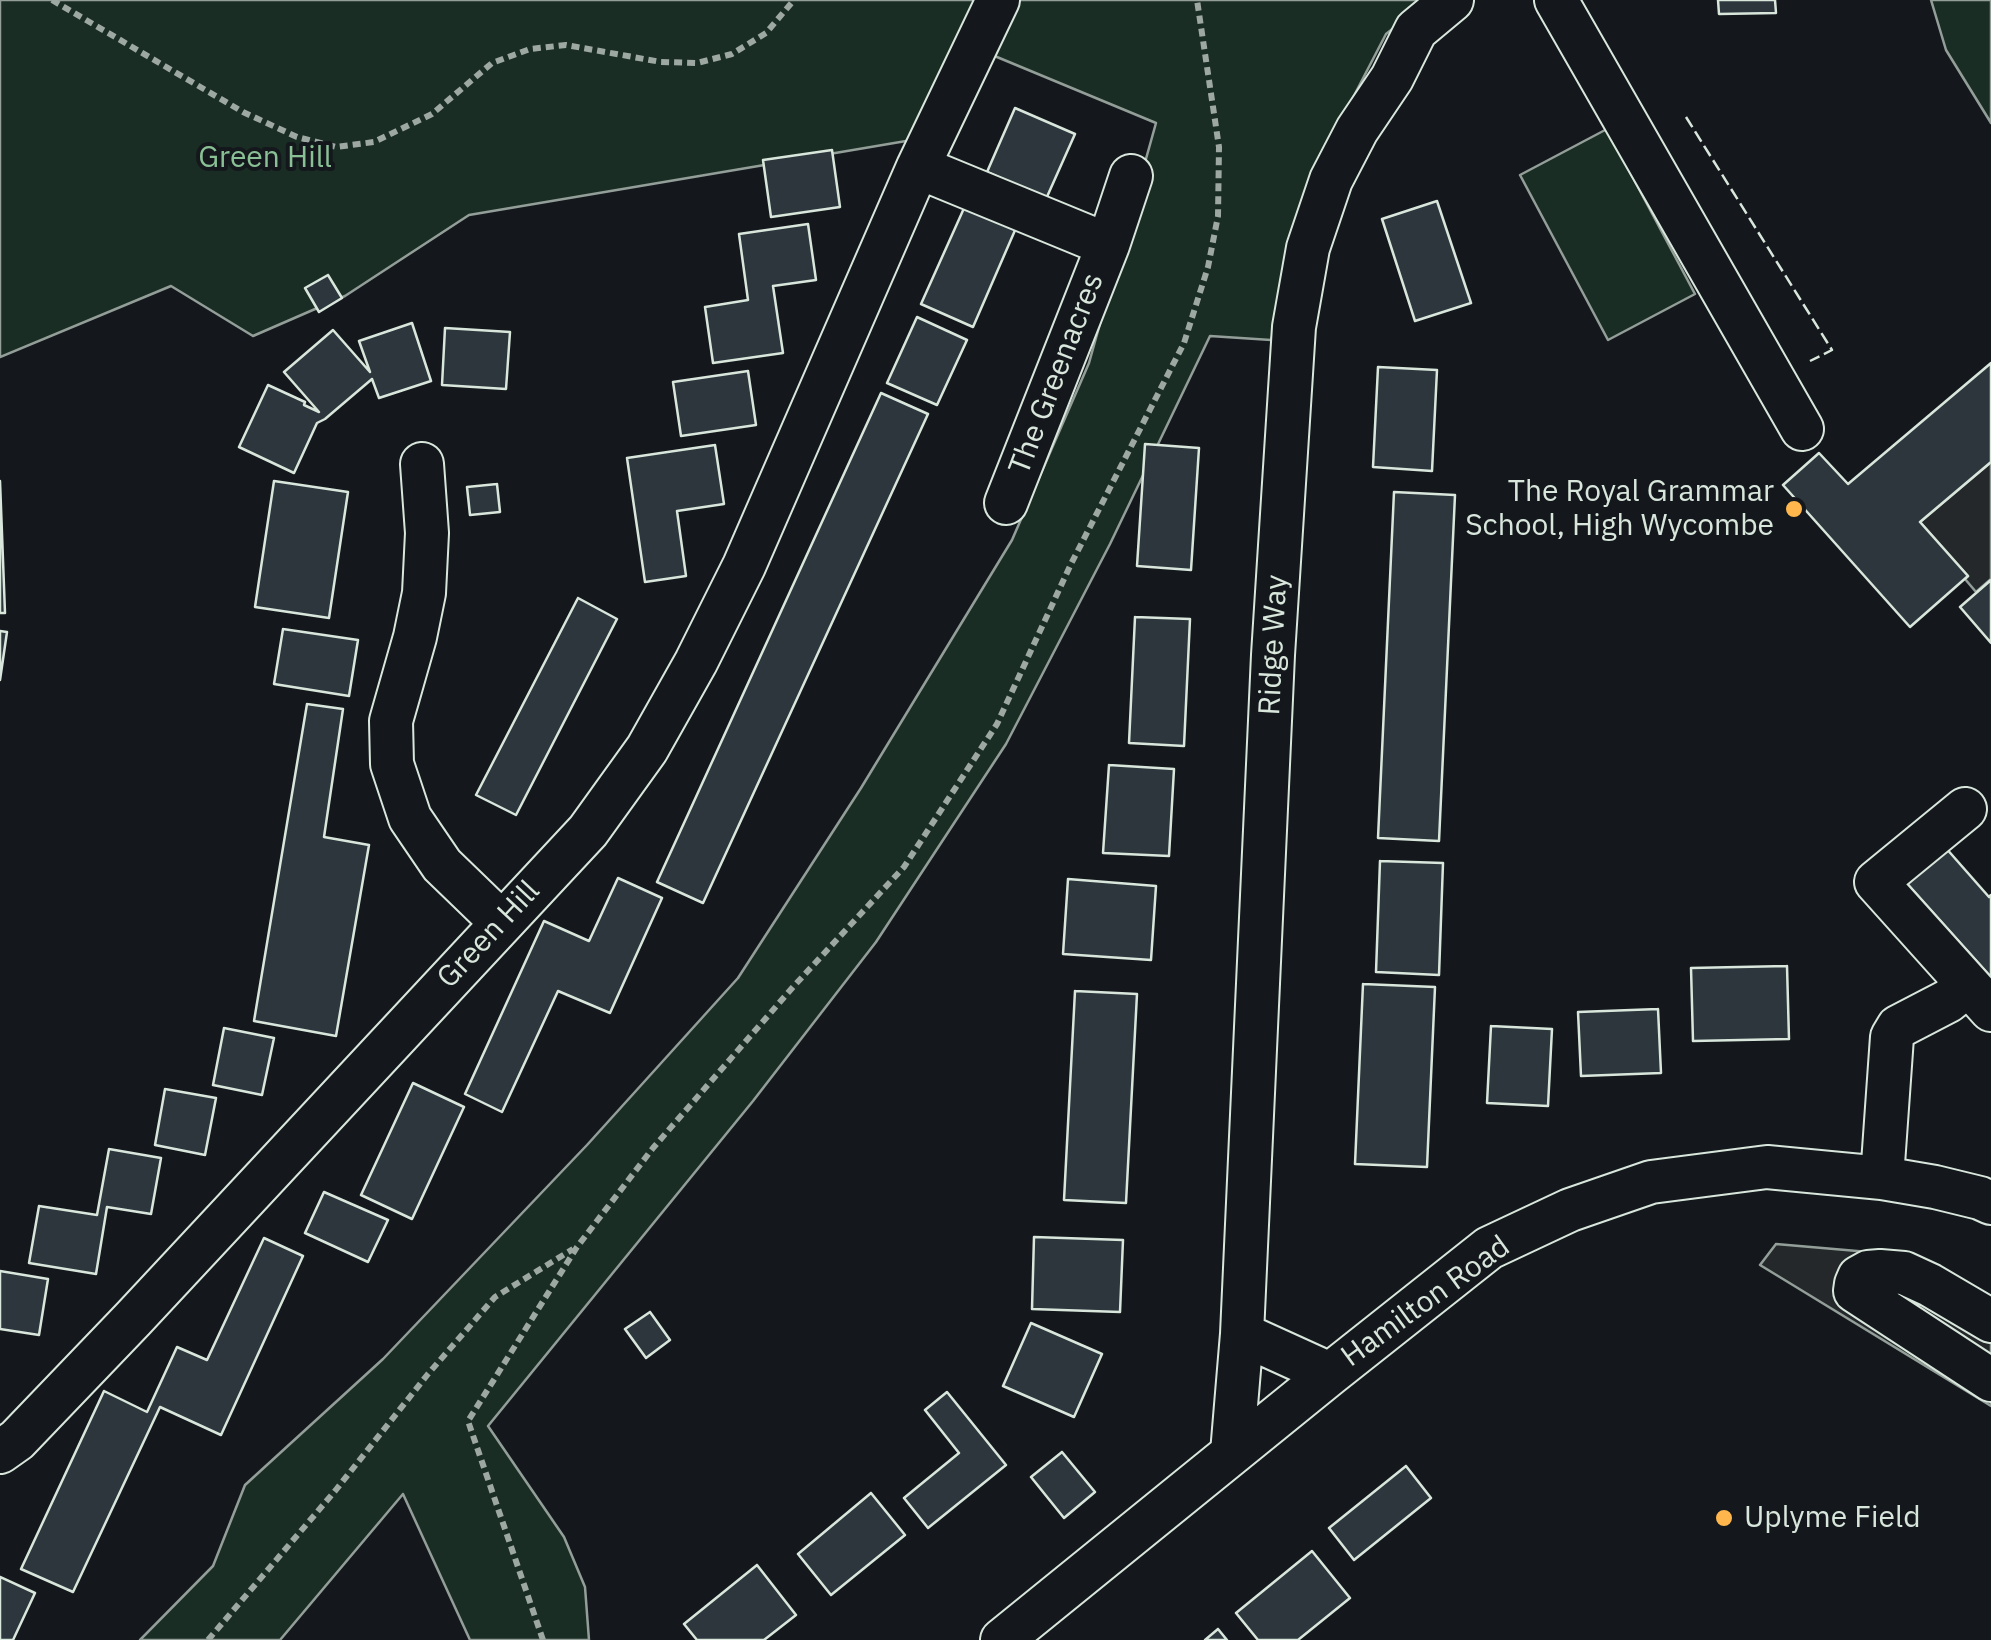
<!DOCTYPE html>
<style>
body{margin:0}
canvas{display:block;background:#14181c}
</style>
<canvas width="1991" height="1640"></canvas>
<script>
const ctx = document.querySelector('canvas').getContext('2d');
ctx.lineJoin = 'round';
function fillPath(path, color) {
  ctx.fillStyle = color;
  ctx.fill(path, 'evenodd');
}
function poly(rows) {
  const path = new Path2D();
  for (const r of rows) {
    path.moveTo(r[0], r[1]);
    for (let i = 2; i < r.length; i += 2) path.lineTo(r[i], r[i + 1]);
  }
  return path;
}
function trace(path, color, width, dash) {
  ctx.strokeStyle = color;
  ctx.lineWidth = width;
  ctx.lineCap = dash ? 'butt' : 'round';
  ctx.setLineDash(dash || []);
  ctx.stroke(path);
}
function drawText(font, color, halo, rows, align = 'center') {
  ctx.font = font + ' "IBM Plex Sans",sans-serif';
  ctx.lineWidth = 8;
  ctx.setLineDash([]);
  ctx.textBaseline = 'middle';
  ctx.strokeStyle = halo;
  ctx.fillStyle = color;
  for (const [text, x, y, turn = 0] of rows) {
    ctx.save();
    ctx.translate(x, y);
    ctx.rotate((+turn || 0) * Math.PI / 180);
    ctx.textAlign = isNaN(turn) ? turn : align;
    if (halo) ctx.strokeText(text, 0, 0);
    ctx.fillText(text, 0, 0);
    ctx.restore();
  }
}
const green = poly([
 [0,0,1429,0,1386,34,1317,167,1271,340,1210,336,1110,544,1006,744,876,942,753,1101,488,1426,564,1537,585,1587,589,1640,470,1640,403,1494,280,1640,140,1640,213,1566,245,1485,383,1359,587,1145,738,978,861,788,1012,540,1089,363,1156,123,956,40,912,140,469,215,345,296,253,336,171,286,0,357,0,0],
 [1931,0,1991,0,1991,123,1946,50,1931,0],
 [1607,129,1695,294,1608,340,1520,175,1607,129]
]);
const parking = poly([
 [1991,462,1991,579,1976,592,1965,579,1968,576,1920,522,1991,462],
 [1776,1244,1915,1256,1936,1269,1991,1296,1991,1406,1760,1265,1776,1244]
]);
const building = poly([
 [1718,0,1775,0,1776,13,1719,14,1718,0],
 [1015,108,1075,134,1046,199,987,172,1015,108],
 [832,150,840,207,771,217,763,160,832,150],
 [1437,201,1471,303,1415,321,1382,219,1437,201],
 [965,206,1016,228,973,327,921,304,965,206],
 [808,224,816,280,773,286,783,353,713,363,705,307,748,300,739,234,808,224],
 [328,275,342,298,319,312,305,288,328,275],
 [917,317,967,340,937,405,887,383,917,317],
 [412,323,431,381,379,398,372,379,325,419,317,423,294,473,239,447,268,385,305,402,304,405,319,412,284,372,333,330,370,372,359,341,412,323],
 [445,328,510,332,506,389,442,385,445,328],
 [1991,363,1991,462,1920,522,1968,576,1910,627,1783,485,1819,453,1848,484,1991,363],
 [1378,367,1437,370,1432,471,1373,467,1378,367],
 [748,371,756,425,681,436,673,382,748,371],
 [881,393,928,414,703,903,657,882,881,393],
 [1145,444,1199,448,1191,570,1137,566,1145,444],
 [715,445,724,504,677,511,686,576,645,582,627,458,715,445],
 [0,481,5,613,0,613,0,481],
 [274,481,348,492,329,618,255,607,274,481],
 [497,484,500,512,470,515,467,487,497,484],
 [1394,492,1455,495,1439,841,1378,838,1394,492],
 [1991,580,1991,643,1960,607,1991,580],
 [578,598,617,619,516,815,476,795,578,598],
 [1135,617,1190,619,1184,746,1129,743,1135,617],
 [283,629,358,640,349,696,274,684,283,629],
 [0,631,7,632,0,680,0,631],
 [307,704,343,709,324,837,369,845,336,1036,254,1021,307,704],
 [1109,765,1174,769,1169,856,1103,853,1109,765],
 [1945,847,1989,897,1991,895,1991,977,1904,880,1945,847],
 [1380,861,1443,863,1439,975,1376,972,1380,861],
 [618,878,662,898,610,1013,558,991,502,1112,465,1094,544,921,589,941,618,878],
 [1068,879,1156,886,1151,960,1063,954,1068,879],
 [1787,966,1789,1039,1693,1041,1691,968,1787,966],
 [1363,984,1435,987,1427,1167,1355,1164,1363,984],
 [1075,991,1137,994,1126,1203,1064,1200,1075,991],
 [1658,1009,1661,1073,1581,1076,1578,1012,1658,1009],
 [1491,1026,1552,1029,1548,1106,1487,1103,1491,1026],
 [224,1028,274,1038,262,1095,213,1085,224,1028],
 [413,1083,464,1107,412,1219,361,1195,413,1083],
 [165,1089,216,1098,205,1155,155,1145,165,1089],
 [109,1149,161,1158,151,1214,107,1207,96,1274,29,1263,39,1206,97,1215,109,1149],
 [324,1192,388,1220,368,1262,305,1233,324,1192],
 [1034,1237,1123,1240,1120,1312,1032,1309,1034,1237],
 [264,1238,303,1256,221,1435,160,1407,73,1592,21,1569,104,1391,147,1412,177,1347,207,1360,264,1238],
 [0,1271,48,1279,39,1335,0,1329,0,1271],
 [650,1312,670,1340,646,1358,625,1329,650,1312],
 [1031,1323,1102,1354,1074,1417,1003,1386,1031,1323],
 [947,1392,1006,1465,928,1528,904,1498,959,1453,925,1410,947,1392],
 [1062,1452,1095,1492,1064,1518,1031,1477,1062,1452],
 [1406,1466,1431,1498,1354,1560,1329,1528,1406,1466],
 [871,1493,905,1535,831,1595,798,1554,871,1493],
 [1312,1551,1350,1598,1298,1640,1258,1640,1236,1613,1312,1551],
 [757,1565,796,1615,764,1640,697,1640,684,1624,757,1565],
 [0,1577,35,1593,13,1640,0,1640,0,1577],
 [1218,1629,1227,1640,1205,1640,1218,1629]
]);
const path = poly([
 [52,0,243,112,297,137,336,147,374,142,432,114,492,63,530,49,566,45,661,62,697,63,732,54,766,33,794,0],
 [208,1640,335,1491,428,1374,495,1297,573,1249],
 [543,1640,468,1421,577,1247,653,1148,793,987,904,867,997,724,1071,564,1184,343,1208,267,1218,216,1219,147,1197,0]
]);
const minor = poly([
 [1556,0,1802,429],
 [918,167,1108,245],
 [422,464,427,533,424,593,415,637,391,721,392,764,410,818,442,865,501,922],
 [1006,503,1108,245,1131,176],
 [1965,809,1876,882,1991,1010],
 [1882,1178,1892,1037,1898,1027,1948,1001,1968,985],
 [1991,1321,1930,1285,1904,1273,1880,1271,1868,1272,1859,1277,1856,1284,1855,1291,1991,1380],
 [1242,1334,1330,1374],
 [0,1452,17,1440,133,1319,588,831,647,749,696,662,744,566,918,167,998,0],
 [1232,1453,1242,1334,1273,655,1294,327,1308,248,1331,180,1357,130,1392,78,1416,30,1452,0],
 [1002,1640,1330,1374,1489,1248,1570,1210,1651,1182,1767,1167,1882,1178,1935,1187,1980,1198,1991,1203]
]);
const fence = poly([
 [1686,117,1832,350,1810,361]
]);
const markers = [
 [1794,509,10,"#ffb74d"],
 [1724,1518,10,"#ffb74d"]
];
const parkNames = [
 ["Green Hill",265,158]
];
const streetNames = [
 ["The Greenacres",1057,374,-69],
 ["Ridge Way",1274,645,-87],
 ["Green Hill",489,935,-47],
 ["Hamilton Road",1426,1302,-36]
];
const poiNames = [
 ["The Royal Grammar",1774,492],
 ["School, High Wycombe",1774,526],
 ["Uplyme Field",1744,1518,"left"]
];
fillPath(green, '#1a2d24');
trace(green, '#939e99', 2.5);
fillPath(parking, '#24282b');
trace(parking, '#939e99', 2.5);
fillPath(building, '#2c363c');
trace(building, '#d8e6dc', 2.5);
trace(minor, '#d8e6dc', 46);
trace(path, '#9da8a2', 6, [8, 5]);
trace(minor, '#14181c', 42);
trace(fence, '#d8e6dc', 2.5, [12, 5]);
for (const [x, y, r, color] of markers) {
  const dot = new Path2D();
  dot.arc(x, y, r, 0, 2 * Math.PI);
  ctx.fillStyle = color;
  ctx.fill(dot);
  trace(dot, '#14181c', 4);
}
drawText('30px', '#8ac095', '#14181c', parkNames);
drawText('30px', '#d8e6dc', '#14181c', streetNames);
drawText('30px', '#d8e6dc', '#14181c', poiNames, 'right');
</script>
